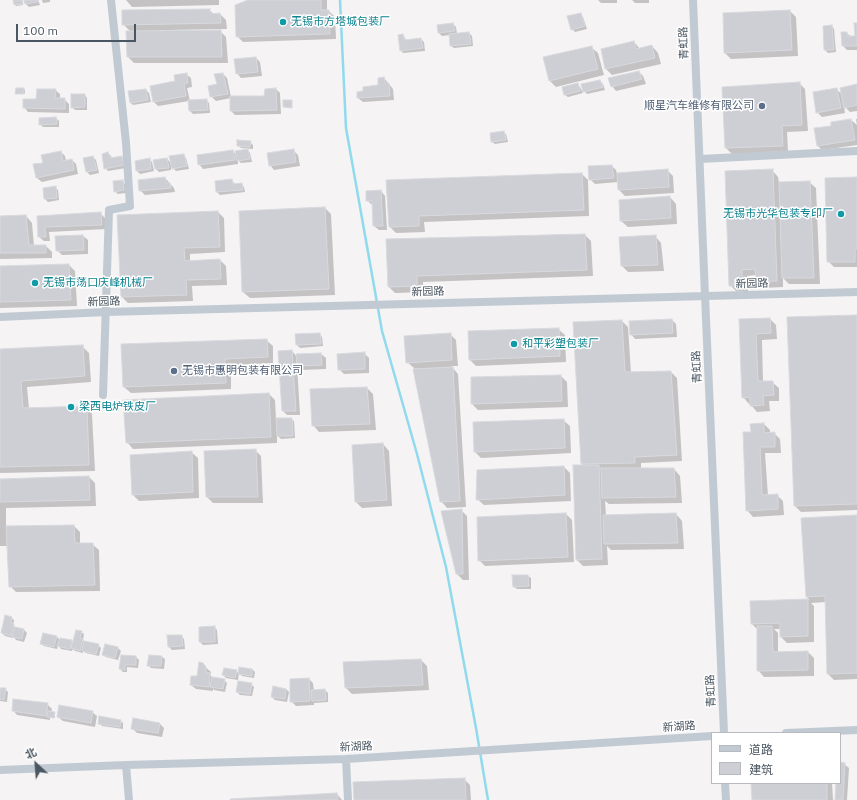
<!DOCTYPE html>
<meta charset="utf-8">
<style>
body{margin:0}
#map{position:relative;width:857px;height:800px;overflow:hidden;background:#f5f3f3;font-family:"IBM Plex Sans","Noto Sans SC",sans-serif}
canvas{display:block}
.legend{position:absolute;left:711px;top:732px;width:130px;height:52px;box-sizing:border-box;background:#fff;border:1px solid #b7bbc0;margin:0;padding:5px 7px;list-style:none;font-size:12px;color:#4a5661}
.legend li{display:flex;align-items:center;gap:8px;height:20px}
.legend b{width:20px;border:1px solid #b7bbc0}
.north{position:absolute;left:16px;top:744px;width:40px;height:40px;-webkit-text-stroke:3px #fff;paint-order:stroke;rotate:334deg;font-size:11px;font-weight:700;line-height:16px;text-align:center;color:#4a5661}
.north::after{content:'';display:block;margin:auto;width:14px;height:18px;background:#4a5661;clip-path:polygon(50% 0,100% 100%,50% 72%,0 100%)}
.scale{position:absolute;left:16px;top:24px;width:120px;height:18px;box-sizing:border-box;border:2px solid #4a5661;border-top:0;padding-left:5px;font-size:12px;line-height:14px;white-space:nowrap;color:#4a5661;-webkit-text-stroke:3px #fff;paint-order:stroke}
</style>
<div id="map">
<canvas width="857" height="800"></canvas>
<ul class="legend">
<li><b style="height:5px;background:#c1cad2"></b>道路</li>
<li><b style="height:11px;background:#cdcfd5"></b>建筑</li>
</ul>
<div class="north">北</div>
<div class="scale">100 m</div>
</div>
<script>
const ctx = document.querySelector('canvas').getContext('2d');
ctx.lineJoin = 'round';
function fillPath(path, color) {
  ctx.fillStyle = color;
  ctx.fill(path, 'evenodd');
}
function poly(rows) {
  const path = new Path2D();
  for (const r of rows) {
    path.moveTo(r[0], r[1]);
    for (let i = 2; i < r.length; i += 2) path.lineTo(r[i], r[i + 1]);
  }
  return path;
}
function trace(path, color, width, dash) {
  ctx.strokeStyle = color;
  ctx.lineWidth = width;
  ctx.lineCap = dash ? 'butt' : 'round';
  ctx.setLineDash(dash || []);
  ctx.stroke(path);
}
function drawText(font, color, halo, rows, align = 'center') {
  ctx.font = font + ' "IBM Plex Sans","Noto Sans SC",sans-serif';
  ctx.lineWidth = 3;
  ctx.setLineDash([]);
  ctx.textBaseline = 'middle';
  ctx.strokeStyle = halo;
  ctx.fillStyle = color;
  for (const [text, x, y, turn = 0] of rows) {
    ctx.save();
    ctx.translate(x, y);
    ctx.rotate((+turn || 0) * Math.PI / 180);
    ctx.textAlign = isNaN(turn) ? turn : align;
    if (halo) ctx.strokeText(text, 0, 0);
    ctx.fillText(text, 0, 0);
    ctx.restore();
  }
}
const shadow = poly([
 [14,0,22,0,23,5,16,6],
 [25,0,38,0,40,5,29,7,26,4],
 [42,0,50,0,50,2,43,3],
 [126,0,219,0,219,5,132,7],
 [250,0,327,0,327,11,329,11,335,17,336,39,243,42,237,36],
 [598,0,617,0,617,3,601,3],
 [632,0,649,0,649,3,635,3],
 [209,10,214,14,220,14,226,20,227,29,170,30,170,32,220,31,226,37,228,63,134,63,128,57,127,32,131,32,123,24],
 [790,11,796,17,798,56,731,59,725,53,724,14],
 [581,14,583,17,587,29,575,32,572,29],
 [453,24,456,27,457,34,469,33,472,36,473,46,454,48,451,46,450,35,442,36,439,33,438,26],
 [857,24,857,50,847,50,843,46,847,33,851,37,856,37],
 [832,26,834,29,836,52,828,53,825,50],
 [403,35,405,38,406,41,421,39,424,42,425,51,403,53,401,50],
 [634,42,640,49,652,46,658,53,661,64,612,75,606,69],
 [591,47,598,53,604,75,556,87,550,81],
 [256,58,260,62,262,76,241,78,237,73],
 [639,72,643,76,646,84,616,91,612,86],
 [186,74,191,78,192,87,187,88,190,101,206,100,209,103,210,113,193,114,190,111,189,101,158,106,154,102],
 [223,74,227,78,231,97,265,97,276,89,280,93,281,114,235,115,231,111,231,98,216,101,211,96],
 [384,78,393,89,394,100,363,102,358,98,358,93,379,86],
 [600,81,603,84,605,90,587,94,584,91],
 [799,83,805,89,808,131,787,132,788,151,732,154,726,148],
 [578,84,580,87,583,93,568,97,565,95],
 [857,85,857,111,850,112,844,106,845,113,822,117,817,112,836,89,843,95],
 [24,89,25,90,25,94,17,94,16,93],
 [55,90,60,94,60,99,64,99,69,104,69,113,28,112,24,107],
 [146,90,149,93,151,102,133,105,130,102],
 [85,95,87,98,87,110,75,110,72,107],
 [56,118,59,121,59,127,43,127,40,124],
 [856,119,857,119,857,145,822,150,818,146,833,126,851,120,857,125],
 [503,132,506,134,508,142,495,144,492,142],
 [250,142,253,145,253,149,241,148,238,145],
 [248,150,250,153,252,162,241,163,238,160,238,164,203,169,199,164,233,151,237,156],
 [293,150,298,155,300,166,274,170,270,165],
 [61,152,65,156,66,161,72,160,76,164,78,174,42,182,37,178,44,163],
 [108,153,111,156,112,159,122,157,125,160,126,168,108,171,105,168],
 [183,155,186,158,189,169,176,171,171,166,171,170,159,172,156,169,154,161,167,159,172,164],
 [93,157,96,160,99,173,90,175,87,172,85,159],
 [149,159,152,162,154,171,140,174,137,171,136,162],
 [612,166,616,170,617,174,667,170,673,176,674,193,625,196,619,190,618,182,595,184,590,179],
 [772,170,778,177,779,183,809,182,816,188,820,284,789,284,783,278,783,287,763,288,757,282,756,275,747,276,748,291,736,291,730,285],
 [582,174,588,180,589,216,424,222,425,232,396,233,390,227,387,181],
 [165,178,174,188,175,192,145,195,140,190],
 [857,178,857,267,834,267,828,261],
 [232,180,234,183,235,184,241,184,244,187,245,192,220,195,217,192],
 [122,181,125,184,126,193,118,194,115,191],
 [55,187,58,190,59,200,48,202,45,199,44,188],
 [381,191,385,196,387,230,379,230,374,226,373,205,372,205,367,200],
 [670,197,676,204,677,224,628,227,621,221],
 [325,208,331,214,335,295,250,298,243,292],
 [218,212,224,218,225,252,190,254,190,262,220,260,226,266,227,285,192,286,193,301,128,303,122,297],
 [100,213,105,218,106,229,49,232,50,241,44,241,39,237,39,217],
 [26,216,32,223,34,246,46,246,52,252,52,258,0,259,0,217],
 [585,235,591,241,593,276,423,282,423,292,395,293,389,287,387,240],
 [83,236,88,240,88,254,62,255,57,250],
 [655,236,661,243,664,271,628,272,622,266],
 [69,265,75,271,77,306,0,308,0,267],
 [857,316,857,510,801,512,795,506],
 [770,319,776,325,777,339,762,340,763,382,772,382,779,388,779,401,769,401,770,411,757,412,751,405,751,403,749,404,743,397,740,320],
 [672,320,676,324,677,337,635,339,631,334],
 [622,321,628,327,631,373,671,372,677,378,682,461,641,463,641,469,674,469,680,476,682,503,609,504,605,501,606,516,676,514,682,521,684,549,611,550,607,546,608,565,583,566,577,560,584,466,582,464],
 [558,329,565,335,566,362,476,366,470,360],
 [319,334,322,337,323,346,300,348,297,345],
 [450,334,456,340,458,366,451,366,458,374,466,507,447,508,441,501,414,368,407,362],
 [266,340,273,346,273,363,231,365,231,389,131,393,124,387],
 [82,346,89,353,91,382,27,387,29,409,86,407,92,414,95,471,0,473,0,350],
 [292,351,297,357,321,354,326,358,326,369,302,370,297,365,300,415,287,415,283,411],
 [364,353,369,358,369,373,344,374,339,369],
 [561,376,567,382,568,407,478,410,472,404],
 [367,388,373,394,376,430,319,432,313,425],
 [269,394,275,400,276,419,291,419,294,421,295,438,281,439,277,435,277,443,133,449,127,442],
 [563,420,570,426,571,453,481,458,475,452,474,423],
 [764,424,770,430,770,433,774,433,780,439,781,453,765,453,768,496,777,495,783,501,784,515,753,517,747,510,752,433],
 [383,444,389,451,392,506,362,508,356,502],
 [255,450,261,456,263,503,213,503,207,497],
 [191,452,198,458,199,498,139,501,133,495],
 [564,467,570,473,571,501,484,505,477,499],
 [89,477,95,483,96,506,6,508,6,527,74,526,80,532,80,544,92,544,99,550,100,591,16,592,10,586,8,546,0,546,0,480],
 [461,510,467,516,469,580,463,580,457,574],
 [566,514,572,520,574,562,485,566,479,560],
 [857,516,857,679,834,680,828,674,826,602,811,603,814,606,814,642,787,643,781,637,781,629,774,629,778,633,778,653,808,652,814,658,814,676,764,677,758,670,758,630,752,624,752,602,809,600,807,597],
 [528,576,531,578,531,589,517,589,514,587],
 [11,618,14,620,13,625,16,628,24,630,27,633,24,642,16,640,14,637,13,638,5,636,2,633],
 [214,627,217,630,218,644,203,645,200,642],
 [81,632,84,634,83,640,85,642,98,645,101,648,99,656,86,653,83,651,83,653,75,651,73,649,72,651,61,649,58,645,57,649,44,646,41,643,57,637,60,640,71,641,73,643],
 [181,636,184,639,185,649,172,650,169,647],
 [105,645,118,648,121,651,118,660,106,657,103,655],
 [121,656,136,657,139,660,138,668,127,667,127,672,123,672,120,669],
 [149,656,162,657,165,659,164,669,151,668,148,665],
 [421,660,427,666,429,690,352,694,346,688],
 [202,664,211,672,210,675,214,679,224,680,227,683,225,692,214,690,213,688,213,691,196,689,191,685,198,677],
 [252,669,255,672,254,678,242,676,240,674],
 [236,671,239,673,238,680,226,678,223,675],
 [309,679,313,683,314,691,325,690,328,693,328,702,314,703,314,705,296,706,291,701],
 [251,684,254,687,252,696,240,695,237,692],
 [0,689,5,689,8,692,7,702,0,701],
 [286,689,289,692,287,702,275,700,272,697],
 [47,704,52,709,51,713,55,714,55,718,50,718,50,720,17,715,13,710],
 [92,712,97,716,95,727,63,721,58,717],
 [120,721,123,723,123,729,102,726,99,723],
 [160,724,164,728,162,737,137,733,132,728],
 [840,763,844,764,849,768,847,800,836,800,837,783,840,783],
 [464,779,470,785,471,800,355,800],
 [752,783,832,783,833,800,753,800],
 [337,794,342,800,231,800]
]);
const stream = poly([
 [340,0,346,128,382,331,417,454,446,567,476,728,488,800]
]);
const building = poly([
 [13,0,22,0,23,4,14,5,13,0],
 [24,0,38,0,38,2,25,4,24,0],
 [248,0,321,0,321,10,329,10,330,34,236,37,235,5,248,0],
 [210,9,210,14,220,13,221,23,122,25,122,10,210,9],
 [790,10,792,50,724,53,723,13,790,10],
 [581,13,585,26,571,30,567,16,581,13],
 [453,23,455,31,438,33,437,25,453,23],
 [854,23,857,23,857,46,842,46,841,32,847,32,847,36,855,36,854,23],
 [832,25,834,50,824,50,823,26,832,25],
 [221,30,222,57,127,57,126,31,221,30],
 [469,32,471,44,450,46,449,34,469,32],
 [403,34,404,40,421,38,423,48,400,51,398,35,403,34],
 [634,41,636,49,652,45,655,58,605,69,601,49,634,41],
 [592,46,598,69,549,81,543,57,592,46],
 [256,57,258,72,236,74,234,59,256,57],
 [639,71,642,79,611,87,608,78,639,71],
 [187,73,188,83,184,84,186,96,153,102,150,86,175,81,174,75,187,73],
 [223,73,228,94,210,97,208,86,217,84,214,74,223,73],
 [384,77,385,83,389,83,390,96,357,98,357,92,363,91,363,87,378,85,378,78,384,77],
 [600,80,603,87,583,92,581,84,600,80],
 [800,82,802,125,782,126,783,146,725,148,722,87,800,82],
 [578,83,580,91,564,95,562,87,578,83],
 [857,84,857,105,844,108,840,88,857,84],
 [16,88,24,88,24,94,15,94,16,88],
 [276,88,277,110,230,111,230,96,264,96,265,89,276,88],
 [837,88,841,108,816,113,813,92,837,88],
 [37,89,56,89,55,98,65,98,65,109,23,108,23,99,36,99,37,89],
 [146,89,148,100,130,103,128,91,146,89],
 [71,94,85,94,85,107,71,108,71,94],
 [207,99,208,110,189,111,188,100,207,99],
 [283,100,292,100,292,108,283,107,283,100],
 [56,117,57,124,39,125,39,118,56,117],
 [851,119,855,140,817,146,814,128,831,126,831,122,851,119],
 [504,131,506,140,491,142,490,133,504,131],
 [237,140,251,141,250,147,237,146,237,140],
 [248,149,250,159,237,161,235,151,248,149],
 [294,149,296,162,269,166,267,153,294,149],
 [233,150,235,160,198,165,197,155,233,150],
 [61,151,63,161,72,159,74,170,36,178,33,164,43,163,41,155,61,151],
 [108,152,110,158,122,156,124,165,104,169,102,154,108,152],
 [184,154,187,166,172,169,169,156,184,154],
 [93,156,97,170,86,172,83,158,93,156],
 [150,158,151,169,136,171,135,161,150,158],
 [167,158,169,168,155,169,153,160,167,158],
 [612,165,614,178,589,180,588,166,612,165],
 [668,169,669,187,618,190,617,173,668,169],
 [773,169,777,281,756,282,755,269,742,270,742,285,729,286,725,171,773,169],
 [582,173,584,210,419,216,419,226,389,227,386,180,582,173],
 [165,177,166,183,170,183,171,188,139,191,138,180,165,177],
 [857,177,857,249,855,249,855,262,827,262,825,178,857,177],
 [232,179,233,184,242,183,243,190,216,192,215,181,232,179],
 [123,180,124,190,114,192,113,181,123,180],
 [810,181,814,278,782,278,779,182,810,181],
 [56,186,57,198,44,199,43,188,56,186],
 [381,190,383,226,373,226,372,201,366,201,366,191,381,190],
 [670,196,671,218,620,221,619,200,670,196],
 [325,207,329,289,242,292,239,211,325,207],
 [218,211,220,247,184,248,185,261,220,259,221,279,186,280,187,295,121,297,117,215,218,211],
 [101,212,102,225,45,227,46,237,38,237,37,216,101,212],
 [26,215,29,245,46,245,46,253,0,253,0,216,26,215],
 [585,234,587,270,417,276,417,286,388,287,386,239,585,234],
 [83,235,84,250,56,251,55,236,83,235],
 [656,235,658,265,621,266,619,237,656,235],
 [69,264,71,300,0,302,0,266,69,264],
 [857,315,857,504,794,506,787,317,857,315],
 [770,318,771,333,756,334,758,381,773,381,774,395,763,396,764,405,750,406,750,397,742,398,739,319,770,318],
 [672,319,673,333,630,335,629,321,672,319],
 [622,320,625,372,671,371,677,455,635,457,635,463,581,464,573,322,622,320],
 [559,328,560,356,469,360,468,331,559,328],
 [320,333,321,344,296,345,295,334,320,333],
 [451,333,452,360,406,363,404,336,451,333],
 [267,339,268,357,225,359,226,383,123,387,121,344,267,339],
 [83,345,85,376,21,381,23,408,87,406,89,465,0,467,0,349,83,345],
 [292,350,296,411,282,411,278,351,292,350],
 [365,352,365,369,338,370,337,354,365,352],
 [321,353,322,365,297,366,296,354,321,353],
 [453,367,460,501,440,502,413,369,453,367],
 [561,375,562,401,471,404,471,377,561,375],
 [367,387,370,424,312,426,310,389,367,387],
 [269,393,271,437,126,443,123,400,269,393],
 [276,418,292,418,293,436,277,436,276,418],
 [564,419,565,448,474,452,473,422,564,419],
 [764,423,764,433,775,432,775,447,760,447,762,495,778,494,778,509,746,511,743,432,751,432,750,424,764,423],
 [383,443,387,500,355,502,352,445,383,443],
 [256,449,258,497,206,497,204,451,256,449],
 [192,451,193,492,132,495,130,455,192,451],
 [573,465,599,465,602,559,576,560,573,465],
 [564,466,565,495,476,500,477,470,564,466],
 [601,468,674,468,676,497,602,498,601,468],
 [89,476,90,500,0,502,0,479,89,476],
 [462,509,463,574,456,574,441,511,462,509],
 [566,513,568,557,478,561,477,517,566,513],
 [676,513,678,543,604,544,603,515,676,513],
 [857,515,857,673,827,674,825,596,806,597,801,518,857,515],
 [74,525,75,543,93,543,95,585,9,587,6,526,74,525],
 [512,575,528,575,529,586,513,587,512,575],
 [808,599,808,636,780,637,780,623,751,624,750,601,808,599],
 [5,615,12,617,11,623,14,624,11,636,1,633,5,615],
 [215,626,215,642,199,642,199,627,215,626],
 [757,626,772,626,773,652,808,651,808,670,757,671,757,626],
 [15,627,24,629,22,639,12,637,15,627],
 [76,630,82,631,80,638,83,639,80,651,71,648,76,630],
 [43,633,57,636,54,647,40,644,43,633],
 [167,635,182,635,183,646,168,647,167,635],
 [60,638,72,640,70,649,57,646,60,638],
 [84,641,99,644,96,654,82,651,84,641],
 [105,644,118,647,115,658,102,655,105,644],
 [121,655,136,656,136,665,125,665,125,670,119,669,121,655],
 [149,655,162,656,161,666,147,666,149,655],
 [421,659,423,685,345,688,343,662,421,659],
 [199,662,203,663,206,667,206,672,210,673,209,687,190,685,191,676,197,676,199,662],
 [239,667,252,669,252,676,238,674,239,667],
 [224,668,237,670,235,678,222,675,224,668],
 [212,677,225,679,223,689,210,687,212,677],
 [309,678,310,701,290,702,290,679,309,678],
 [238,681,252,683,250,694,236,692,238,681],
 [273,686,286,689,285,699,271,697,273,686],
 [0,688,6,688,4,700,0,699,0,688],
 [325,689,326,700,312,701,311,690,325,689],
 [13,699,48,703,46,716,12,711,13,699],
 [59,705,93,711,91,723,57,717,59,705],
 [48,711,55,712,54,718,47,717,48,711],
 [99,716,121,720,120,727,98,724,99,716],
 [133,718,160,723,158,733,131,729,133,718],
 [840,762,845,763,843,800,835,800,836,783,840,783,840,762],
 [465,778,466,800,354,800,353,782,465,778],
 [751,783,827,783,827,800,752,800,751,783],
 [337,793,338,800,230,800,230,799,337,793]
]);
const minor = poly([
 [693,0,705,296,724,733],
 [700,159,857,151],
 [0,317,106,312,857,292],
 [103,395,109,210,130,206,126,143,111,0],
 [786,733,857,730],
 [346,759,348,800],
 [126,765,129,800],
 [0,770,126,765,346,759,712,736],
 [725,783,726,800]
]);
const markers = [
 [283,22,4,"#0f9aa8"],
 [762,106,4,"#5c6f8a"],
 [841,214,4,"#0f9aa8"],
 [35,283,4,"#0f9aa8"],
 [514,344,4,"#0f9aa8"],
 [174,371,4,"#5c6f8a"],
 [71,407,4,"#0f9aa8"]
];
const cultureNames = [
 ["无锡市方塔城包装厂",291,22],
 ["无锡市光华包装专印厂",833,214,"right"],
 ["无锡市荡口庆峰机械厂",43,283],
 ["和平彩塑包装厂",522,344],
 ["梁西电炉铁皮厂",79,407]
];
const streetNames = [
 ["青虹路",684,43,-92],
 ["新园路",752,284,-2],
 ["新园路",428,292,-2],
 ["新园路",104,302,-2],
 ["青虹路",697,367,-93],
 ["青虹路",711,691,-93],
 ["新湖路",679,727,-4],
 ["新湖路",356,747,-3]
];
const serviceNames = [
 ["顺星汽车维修有限公司",754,106],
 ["无锡市惠明包装有限公司",182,371,"left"]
];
fillPath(shadow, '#0003');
trace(stream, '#90daee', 2.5);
fillPath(building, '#cdcfd5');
trace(building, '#d7d9de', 1);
trace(minor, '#c1cad2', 8);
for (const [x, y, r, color] of markers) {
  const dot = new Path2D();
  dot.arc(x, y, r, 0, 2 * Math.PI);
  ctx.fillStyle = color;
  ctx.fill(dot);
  trace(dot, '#fff', 1.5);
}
drawText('11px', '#0d838f', '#fff', cultureNames, 'left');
drawText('11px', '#4a5661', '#fff', streetNames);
drawText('11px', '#4e5e75', '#fff', serviceNames, 'right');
</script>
